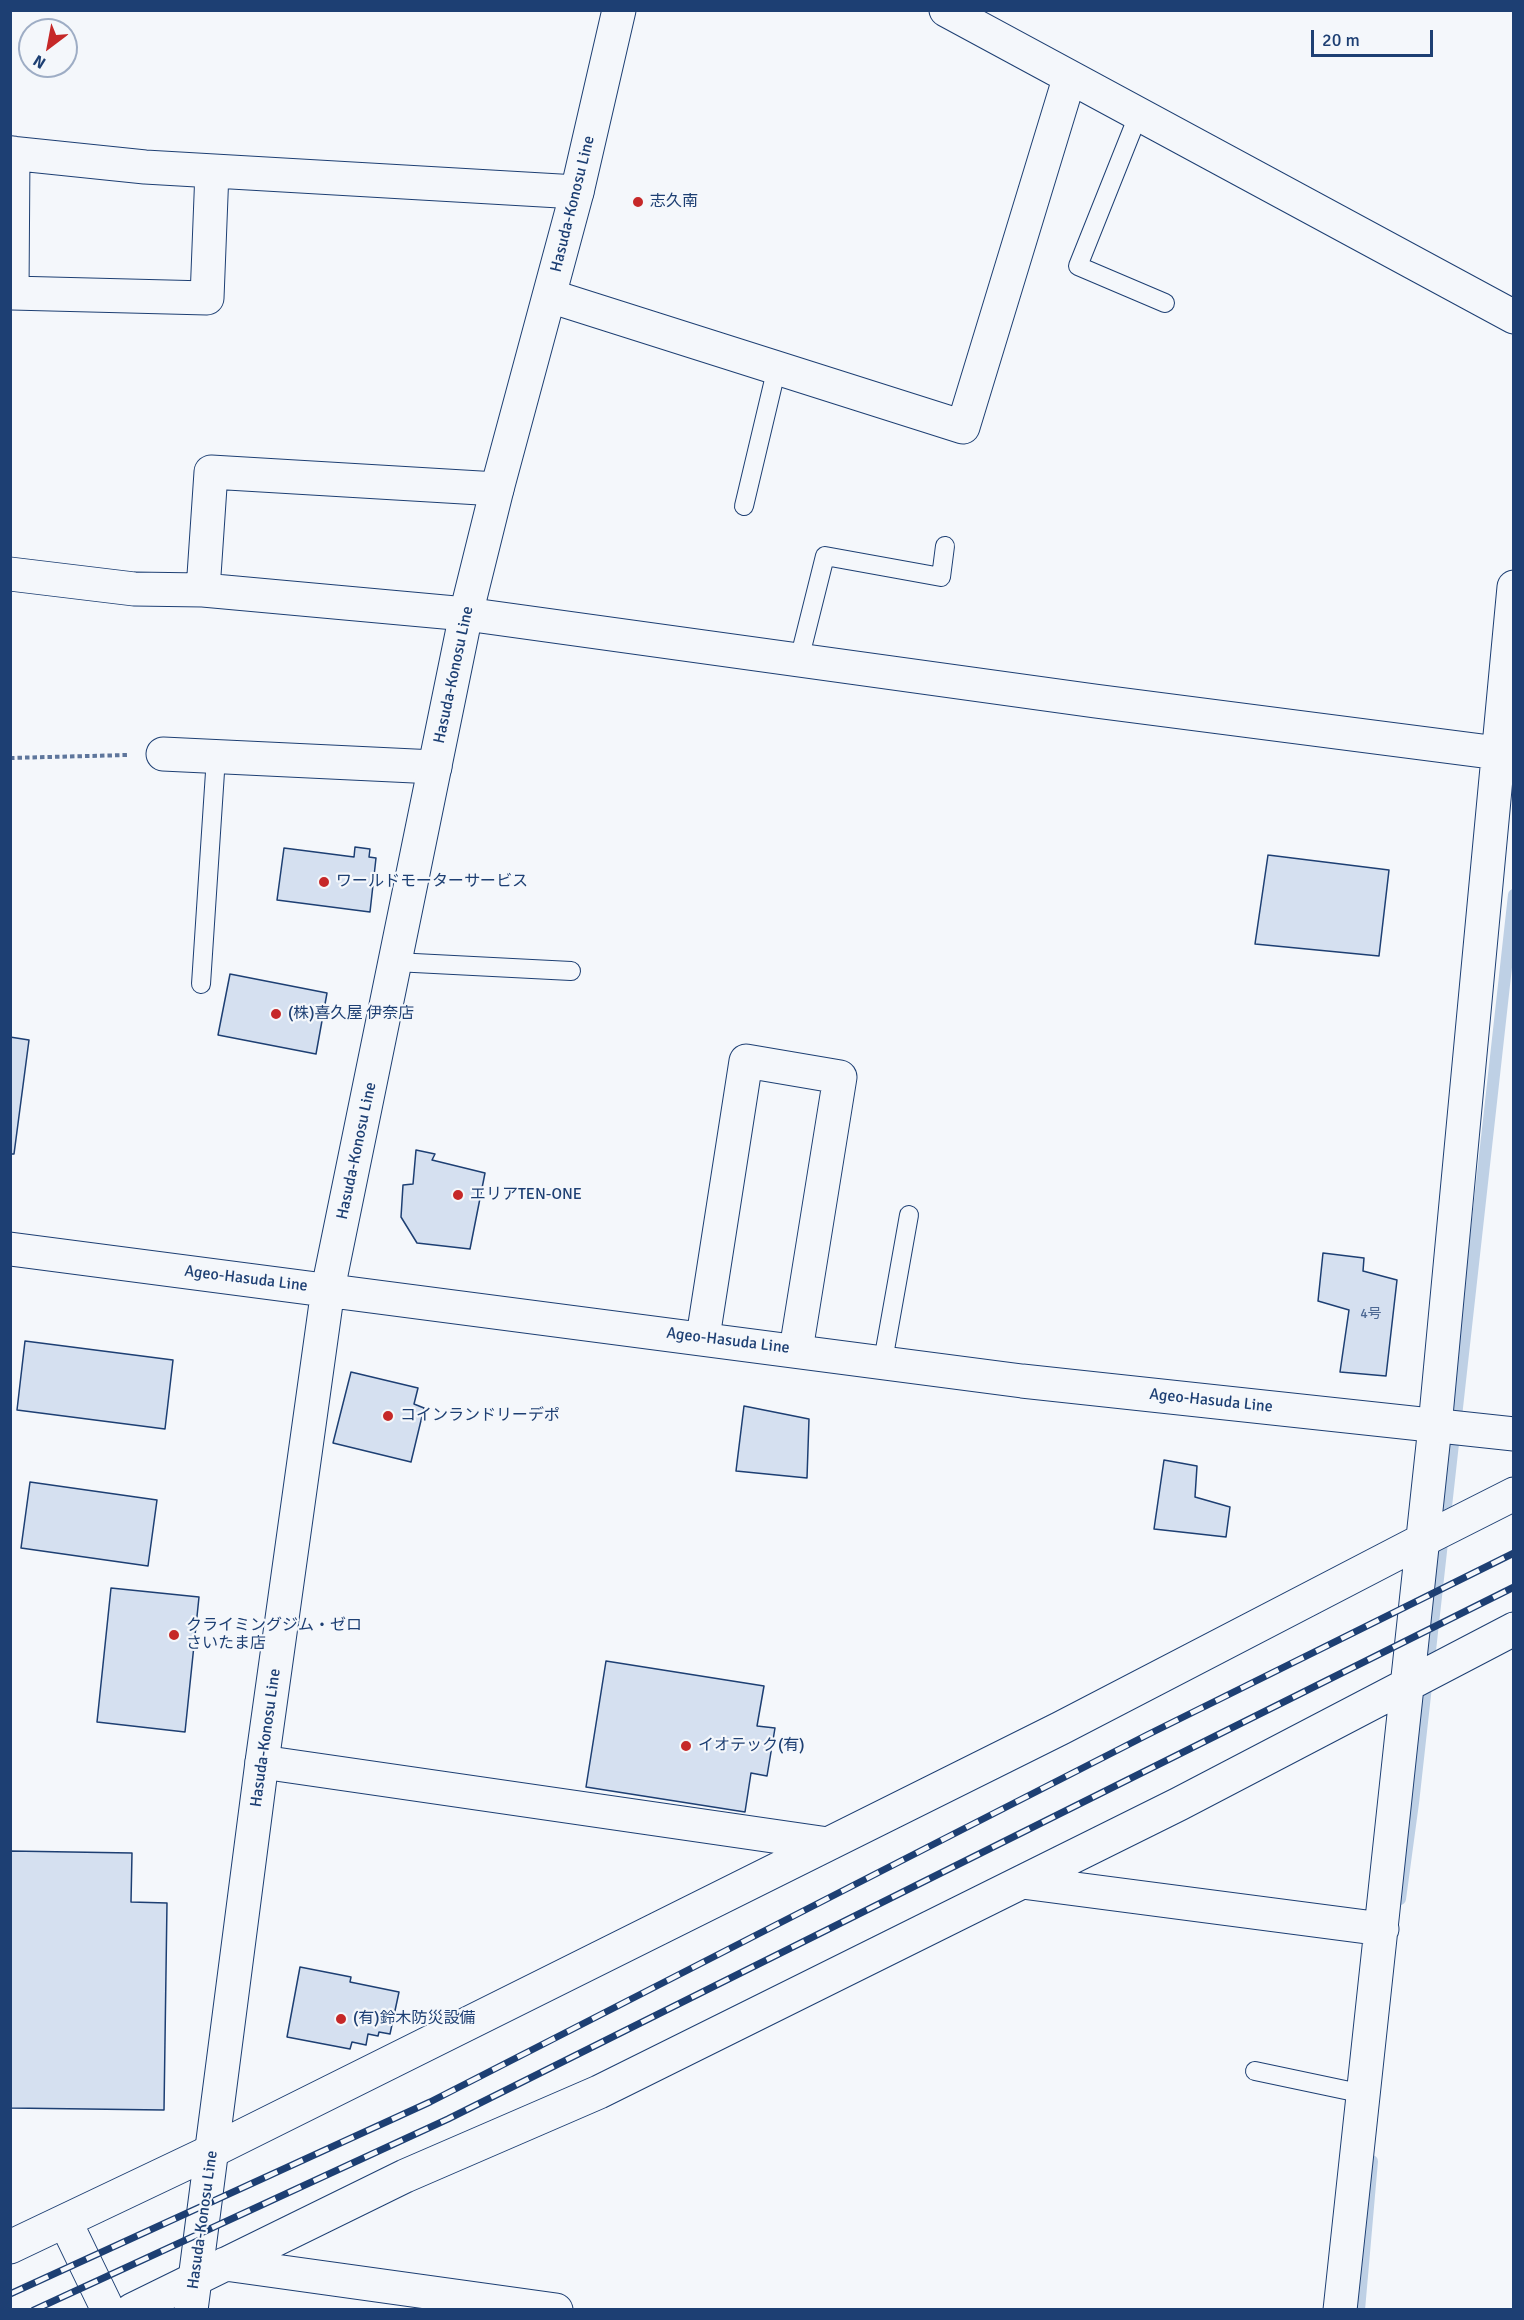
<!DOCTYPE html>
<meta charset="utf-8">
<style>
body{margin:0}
#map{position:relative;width:1524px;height:2320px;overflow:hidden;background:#f4f7fb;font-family:Signika,sans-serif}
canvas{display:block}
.frame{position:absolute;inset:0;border:12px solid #1d3f73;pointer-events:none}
.north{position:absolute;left:18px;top:18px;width:60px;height:60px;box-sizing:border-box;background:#f4f7fb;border:2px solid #9eadc5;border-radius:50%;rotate:212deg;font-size:16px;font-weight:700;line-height:24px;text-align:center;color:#1d3f73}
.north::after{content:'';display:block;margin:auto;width:21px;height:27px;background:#c62828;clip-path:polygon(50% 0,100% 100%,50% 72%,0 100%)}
.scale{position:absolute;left:1311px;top:30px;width:122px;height:27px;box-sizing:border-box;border:3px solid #1d3f73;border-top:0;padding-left:8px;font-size:18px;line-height:21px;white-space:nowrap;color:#1d3f73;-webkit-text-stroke:4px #f4f7fb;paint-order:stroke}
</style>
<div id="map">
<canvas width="1524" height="2320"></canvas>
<div class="frame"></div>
<div class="north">N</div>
<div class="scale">20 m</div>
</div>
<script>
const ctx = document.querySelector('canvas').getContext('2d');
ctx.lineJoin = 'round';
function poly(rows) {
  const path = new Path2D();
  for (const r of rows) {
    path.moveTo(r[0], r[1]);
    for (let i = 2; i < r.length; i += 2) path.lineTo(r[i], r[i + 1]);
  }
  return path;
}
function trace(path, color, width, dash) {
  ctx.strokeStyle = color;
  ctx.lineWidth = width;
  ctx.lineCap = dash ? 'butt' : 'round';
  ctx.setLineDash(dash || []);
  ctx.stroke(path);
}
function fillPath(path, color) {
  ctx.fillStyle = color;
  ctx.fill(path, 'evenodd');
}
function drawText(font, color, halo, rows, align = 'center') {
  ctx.font = font + ' Signika,"Noto Sans JP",sans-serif';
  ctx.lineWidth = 4.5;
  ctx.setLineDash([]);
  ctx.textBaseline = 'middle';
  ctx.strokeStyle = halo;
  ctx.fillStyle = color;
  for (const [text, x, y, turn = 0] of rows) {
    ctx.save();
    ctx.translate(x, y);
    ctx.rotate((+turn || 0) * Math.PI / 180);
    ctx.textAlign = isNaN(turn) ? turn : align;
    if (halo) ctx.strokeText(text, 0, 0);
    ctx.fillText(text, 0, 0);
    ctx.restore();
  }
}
const stream = poly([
 [1400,1899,1413,1803,1514,895],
 [1359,2310,1372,2161]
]);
const building = poly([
 [355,847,370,849,369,857,376,858,370,912,277,900,284,848,354,857,355,847],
 [1268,855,1389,870,1379,956,1255,944,1268,855],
 [230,974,327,993,316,1054,218,1035,230,974],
 [10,1037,29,1040,14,1154,10,1154,10,1037],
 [416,1150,435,1154,432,1160,485,1173,470,1249,417,1243,401,1217,403,1185,413,1184,416,1150],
 [1323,1253,1364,1258,1363,1271,1397,1280,1386,1376,1340,1372,1349,1310,1318,1301,1323,1253],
 [25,1341,173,1360,165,1429,17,1410,25,1341],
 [351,1372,418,1388,414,1404,424,1408,411,1462,333,1443,351,1372],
 [744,1406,809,1419,807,1478,736,1471,744,1406],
 [1164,1460,1197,1466,1195,1497,1230,1507,1226,1537,1154,1529,1164,1460],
 [30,1482,157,1500,148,1566,21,1548,30,1482],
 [111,1588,199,1597,185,1732,97,1722,111,1588],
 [606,1661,764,1686,757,1726,775,1728,767,1776,751,1773,745,1812,586,1787,606,1661],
 [10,1851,132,1853,131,1902,167,1903,164,2110,10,2108,10,1851],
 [300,1967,351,1977,350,1982,399,1992,390,2034,379,2032,378,2036,368,2034,366,2045,352,2042,350,2049,287,2037,300,1967]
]);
const path = poly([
 [10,758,127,755]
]);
const service = poly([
 [1139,113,1078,266,1165,303],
 [744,506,777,367],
 [799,660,825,556,941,577,945,546],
 [395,962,571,971],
 [201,984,216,757],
 [883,1361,909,1215],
 [1255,2071,1364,2094]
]);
const minor = poly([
 [946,10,1514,317],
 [10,153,145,167,577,192],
 [13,153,12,293,207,298,212,171],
 [550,296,963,427,1069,79],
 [10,574,134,589,203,590,466,614,1095,701,1498,753],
 [203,590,211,472,497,489],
 [163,754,435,767],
 [703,1337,746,1061,840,1077,796,1350],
 [262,1762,828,1844],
 [1022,1882,1382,1929],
 [65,2221,108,2310],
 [10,2247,212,2151,1061,1728,1423,1540],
 [225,2264,556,2310],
 [132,2310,405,2176,599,2092,1179,1804,1514,1629],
 [1340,2310,1435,1426,1514,587]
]);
const tertiary = poly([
 [1423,1540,1514,1494]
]);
const secondary = poly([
 [10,1249,1022,1381,1514,1434],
 [191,2310,262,1762,328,1289,466,614,497,489,577,192,619,10]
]);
const rail = poly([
 [10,2294,430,2102,1147,1735,1514,1553],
 [34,2310,448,2119,1514,1587]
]);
const markers = [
 [638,202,6,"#c62828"],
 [324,882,6,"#c62828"],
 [276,1014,6,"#c62828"],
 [458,1195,6,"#c62828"],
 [388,1416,6,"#c62828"],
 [174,1635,6,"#c62828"],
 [686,1746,6,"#c62828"],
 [341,2019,6,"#c62828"]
];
const numberNames = [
 ["4号",1371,1314]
];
const poiNames = [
 ["志久南",650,202],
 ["ワールドモーターサービス",336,882],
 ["(株)喜久屋 伊奈店",288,1014],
 ["エリアTEN-ONE",470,1195],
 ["コインランドリーデポ",400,1416],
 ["クライミングジム・ゼロ",186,1626],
 ["さいたま店",186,1644],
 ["イオテック(有)",698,1746],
 ["(有)鈴木防災設備",353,2019]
];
const streetNames = [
 ["Hasuda-Konosu Line",573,204,-76],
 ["Hasuda-Konosu Line",454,675,-78],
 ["Hasuda-Konosu Line",357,1151,-78],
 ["Ageo-Hasuda Line",246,1279,7],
 ["Ageo-Hasuda Line",728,1341,7],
 ["Ageo-Hasuda Line",1211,1401,6],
 ["Hasuda-Konosu Line",266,1738,-82],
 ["Hasuda-Konosu Line",203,2220,-82]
];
trace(stream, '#bed0e5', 12);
fillPath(building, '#d5e0f0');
trace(building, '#1d3f73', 1.5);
trace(service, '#1d3f73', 20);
trace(minor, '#1d3f73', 35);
trace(tertiary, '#1d3f73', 35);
trace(secondary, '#1d3f73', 35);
trace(path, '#5e769c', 4, [4.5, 3]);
trace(service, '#f4f7fb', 18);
trace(minor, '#f4f7fb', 33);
trace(tertiary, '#f4f7fb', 33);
trace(secondary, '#f4f7fb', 33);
trace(rail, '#1d3f73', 7);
trace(rail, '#f4f7fb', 4.5, [14]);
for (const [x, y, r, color] of markers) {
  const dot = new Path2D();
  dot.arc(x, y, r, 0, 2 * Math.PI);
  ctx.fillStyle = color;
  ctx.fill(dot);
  trace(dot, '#f4f7fb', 2);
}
drawText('14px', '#4b6792', null, numberNames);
drawText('16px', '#1d3f73', '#f4f7fb', poiNames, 'left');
drawText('16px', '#1d3f73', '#f4f7fb', streetNames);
</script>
